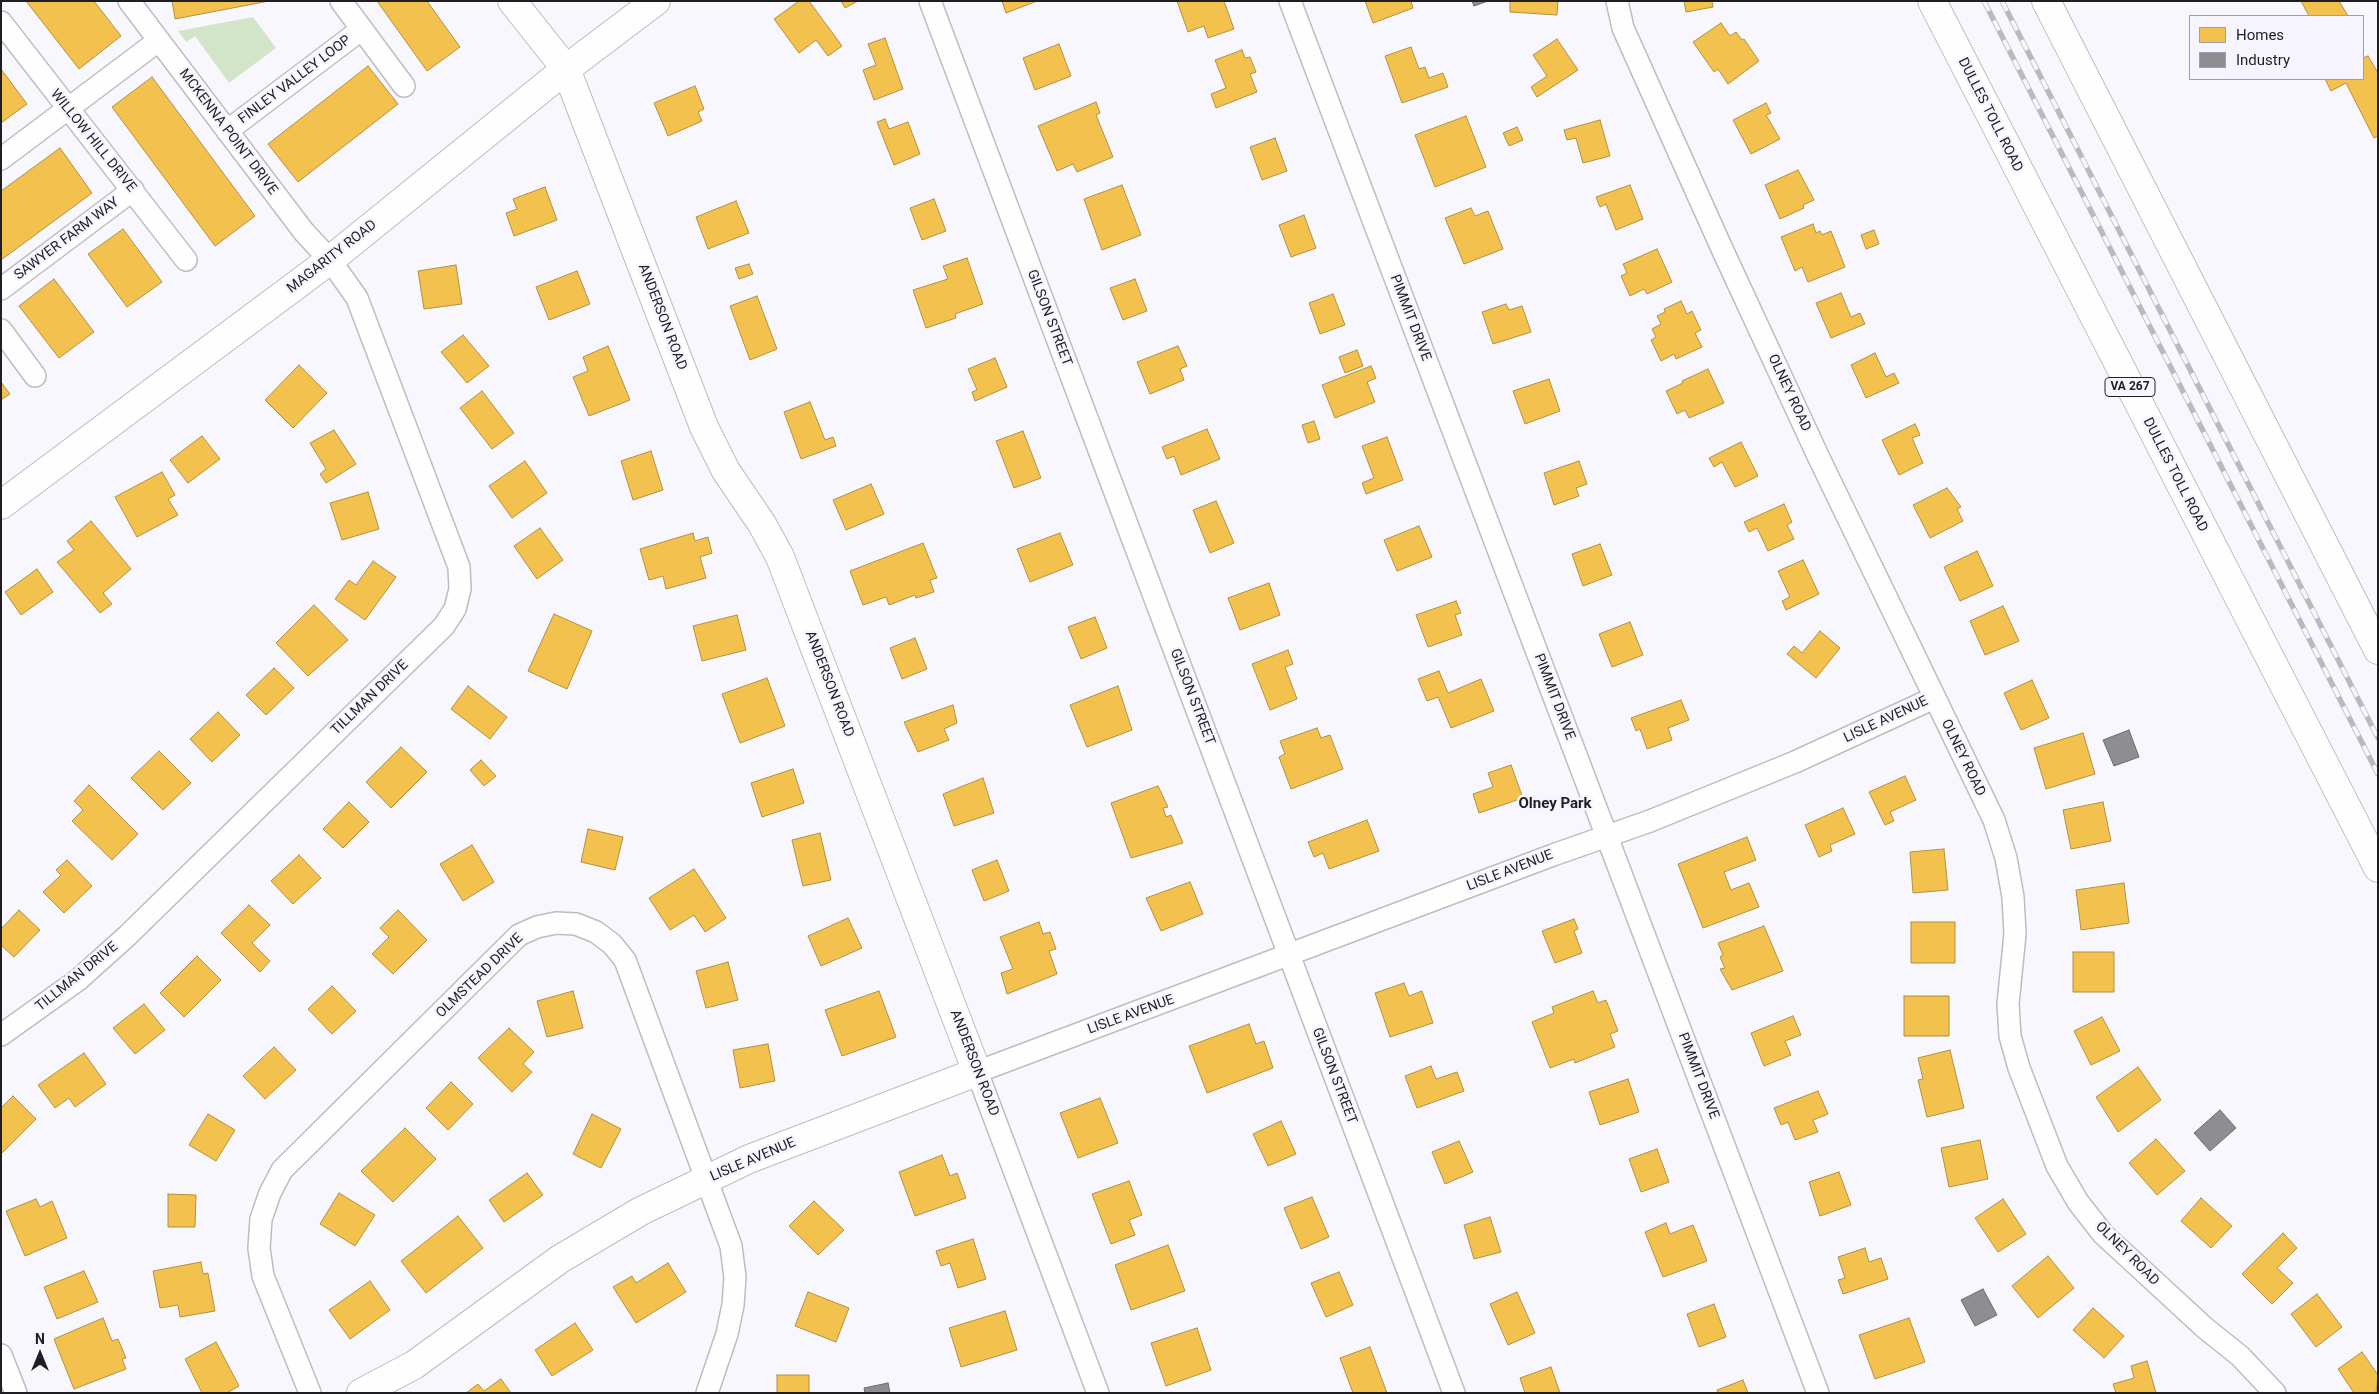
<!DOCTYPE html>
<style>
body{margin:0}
#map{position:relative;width:2379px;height:1394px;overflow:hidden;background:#f8f7fd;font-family:Roboto,sans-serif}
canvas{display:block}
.frame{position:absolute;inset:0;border:2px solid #1f1f22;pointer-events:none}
.legend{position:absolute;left:2189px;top:15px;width:175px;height:65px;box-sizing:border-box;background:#f6f5ff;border:1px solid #a09fa7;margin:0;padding:6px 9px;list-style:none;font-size:15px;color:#1f1f22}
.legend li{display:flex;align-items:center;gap:10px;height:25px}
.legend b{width:25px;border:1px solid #a09fa7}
.north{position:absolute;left:15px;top:1329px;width:50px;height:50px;-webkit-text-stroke:4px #f6f5ff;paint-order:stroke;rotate:0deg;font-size:14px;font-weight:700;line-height:20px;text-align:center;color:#1f1f22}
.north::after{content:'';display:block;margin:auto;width:18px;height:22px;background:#1f1f22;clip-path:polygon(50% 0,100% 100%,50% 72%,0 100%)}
</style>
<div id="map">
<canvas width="2379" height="1394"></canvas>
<div class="frame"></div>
<ul class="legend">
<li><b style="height:14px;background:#f2c14e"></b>Homes</li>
<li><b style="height:14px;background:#8d8d92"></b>Industry</li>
</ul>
<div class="north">N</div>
</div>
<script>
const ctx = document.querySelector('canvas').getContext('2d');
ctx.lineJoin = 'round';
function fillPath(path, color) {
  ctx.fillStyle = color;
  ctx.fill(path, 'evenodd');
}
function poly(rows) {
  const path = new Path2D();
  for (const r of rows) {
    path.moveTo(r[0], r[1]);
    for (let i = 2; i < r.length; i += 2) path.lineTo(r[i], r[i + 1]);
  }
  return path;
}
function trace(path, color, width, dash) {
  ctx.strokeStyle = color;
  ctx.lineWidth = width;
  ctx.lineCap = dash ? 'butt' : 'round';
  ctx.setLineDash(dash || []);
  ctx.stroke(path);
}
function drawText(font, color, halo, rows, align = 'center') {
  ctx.font = font + ' Roboto,sans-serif';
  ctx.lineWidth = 5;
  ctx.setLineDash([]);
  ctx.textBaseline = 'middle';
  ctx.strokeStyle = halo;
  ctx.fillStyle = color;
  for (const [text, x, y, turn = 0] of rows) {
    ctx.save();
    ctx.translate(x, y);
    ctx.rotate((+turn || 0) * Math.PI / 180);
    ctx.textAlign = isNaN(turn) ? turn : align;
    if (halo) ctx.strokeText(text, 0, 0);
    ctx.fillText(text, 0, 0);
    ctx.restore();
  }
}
const green = poly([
 [253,17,276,48,229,83,195,36,186,42,178,31]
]);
const homes = poly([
 [26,1,94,1,121,36,79,69,26,1],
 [172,1,269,1,175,19,172,1],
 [377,1,427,1,460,47,427,71,377,1],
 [799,1,809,1,842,46,828,56,816,40,799,53,774,19,799,1],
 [841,1,858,1,845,8,841,1],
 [1002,1,1037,1,1006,13,1002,1],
 [1177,1,1224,1,1234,29,1208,38,1204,26,1188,32,1177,1],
 [1365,1,1411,1,1413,8,1373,23,1365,1],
 [1510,1,1562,1,1558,1,1557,15,1510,12,1510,1],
 [1684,1,1712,1,1713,7,1686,12,1684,1],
 [2301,1,2339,1,2348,16,2309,16,2301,1],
 [1721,23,1730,36,1736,32,1742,40,1744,39,1759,61,1728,84,1718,69,1714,72,1693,42,1721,23],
 [885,38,903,89,874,100,863,70,876,65,868,44,885,38],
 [1557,39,1578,70,1537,97,1531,87,1547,76,1533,55,1557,39],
 [1059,44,1071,76,1035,90,1023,58,1059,44],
 [1411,47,1419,69,1425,67,1429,78,1443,73,1448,87,1402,103,1385,56,1411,47],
 [1242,50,1245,58,1250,57,1256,72,1250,74,1257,92,1216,108,1211,94,1226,88,1215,60,1242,50],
 [2368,56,2378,73,2378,136,2374,138,2346,83,2331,91,2325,79,2363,79,2363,58,2368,56],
 [368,66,398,104,298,182,268,144,368,66],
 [1,69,27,104,1,123,1,69],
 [152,77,255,216,215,246,112,107,152,77],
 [695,86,704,109,698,112,702,121,668,136,654,103,695,86],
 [1096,102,1100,113,1096,115,1113,157,1077,172,1073,164,1057,171,1038,126,1096,102],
 [1766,103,1771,113,1766,115,1780,139,1751,154,1733,120,1766,103],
 [1466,116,1486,167,1435,187,1415,135,1466,116],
 [885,119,889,129,908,122,920,154,894,165,877,122,885,119],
 [1600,120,1610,156,1583,163,1576,138,1567,140,1564,130,1600,120],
 [1517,127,1523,140,1509,146,1503,133,1517,127],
 [1275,138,1287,171,1262,180,1250,147,1275,138],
 [60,148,92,193,1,260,1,191,60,148],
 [1798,170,1814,200,1803,205,1804,208,1780,219,1765,185,1798,170],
 [1122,185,1141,235,1102,250,1084,199,1122,185],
 [1630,185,1643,219,1616,230,1606,204,1600,207,1596,197,1630,185],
 [545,187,557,220,514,236,506,213,517,209,513,199,545,187],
 [934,199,946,231,922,240,910,208,934,199],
 [736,201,749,233,708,249,696,217,736,201],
 [1471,208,1475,216,1488,211,1503,249,1464,264,1445,218,1471,208],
 [1304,215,1316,248,1291,257,1279,225,1304,215],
 [1813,224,1816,233,1820,231,1822,235,1831,231,1845,267,1808,282,1802,267,1795,271,1781,237,1813,224],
 [123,229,162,282,127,307,88,254,123,229],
 [1874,230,1879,244,1866,249,1861,235,1874,230],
 [1657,249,1672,282,1647,294,1644,289,1630,296,1621,276,1627,273,1623,264,1657,249],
 [967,258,983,304,955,314,956,318,926,328,913,290,948,279,943,266,967,258],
 [749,264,753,274,739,279,735,268,749,264],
 [456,265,462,304,424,309,418,271,456,265],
 [577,271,590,304,549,320,536,287,577,271],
 [54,279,94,332,59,358,19,306,54,279],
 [1135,279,1147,311,1123,320,1110,288,1135,279],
 [1841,293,1851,317,1860,313,1865,324,1831,338,1816,303,1841,293],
 [1333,294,1345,325,1320,334,1309,303,1333,294],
 [757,296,777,349,750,360,730,306,757,296],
 [1681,301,1687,314,1692,311,1701,330,1695,333,1702,347,1676,359,1674,354,1661,361,1651,340,1656,337,1652,329,1661,324,1657,316,1665,312,1664,309,1681,301],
 [1506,304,1509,310,1522,306,1531,332,1493,344,1482,312,1506,304],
 [463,335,489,366,467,383,441,352,463,335],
 [608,346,630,400,589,416,573,377,588,371,583,357,608,346],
 [1178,346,1187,366,1180,369,1184,380,1150,394,1137,362,1178,346],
 [1357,350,1363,366,1345,373,1339,357,1357,350],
 [1875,353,1886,377,1894,373,1899,383,1866,398,1851,365,1875,353],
 [995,358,1007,387,975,401,972,392,977,390,968,369,995,358],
 [299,365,327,393,293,428,265,400,299,365],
 [1371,366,1376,378,1367,382,1375,402,1335,418,1322,385,1371,366],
 [1708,369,1724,403,1689,418,1685,410,1677,414,1666,391,1683,383,1682,381,1708,369],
 [1549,379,1560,411,1525,424,1513,391,1549,379],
 [1,382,10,394,1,400,1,382],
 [482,391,514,433,492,449,460,408,482,391],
 [810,402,825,440,833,437,836,446,801,459,784,412,810,402],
 [1314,421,1320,439,1308,443,1302,425,1314,421],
 [1915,424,1920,435,1912,438,1923,463,1899,475,1882,440,1915,424],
 [1207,429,1220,459,1181,475,1174,456,1167,459,1162,447,1207,429],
 [334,430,356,464,326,483,320,474,326,469,310,443,334,430],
 [1023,431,1041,478,1014,488,996,441,1023,431],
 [202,436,220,459,188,483,170,460,202,436],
 [1387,437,1403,480,1366,494,1362,483,1374,478,1362,446,1387,437],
 [1741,442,1758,476,1735,487,1722,462,1714,467,1709,458,1741,442],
 [651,451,663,490,633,500,621,461,651,451],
 [525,461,547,493,512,518,489,486,525,461],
 [1579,461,1587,484,1576,488,1579,496,1554,505,1544,473,1579,461],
 [162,472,175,495,168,499,178,515,137,537,115,497,162,472],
 [871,484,884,514,846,530,833,500,871,484],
 [1947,488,1961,507,1957,509,1963,521,1930,538,1913,505,1947,488],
 [368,492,379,529,342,540,330,503,368,492],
 [1216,501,1234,543,1210,553,1193,510,1216,501],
 [1784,504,1792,522,1787,525,1794,539,1768,551,1757,528,1749,532,1744,522,1784,504],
 [91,521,131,569,103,593,112,604,100,613,57,562,74,550,67,541,91,521],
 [1419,526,1432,557,1397,571,1384,540,1419,526],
 [540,528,563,560,537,579,514,546,540,528],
 [693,533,695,541,708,537,712,553,700,557,706,578,666,589,663,576,649,580,640,549,693,533],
 [1060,533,1073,565,1030,582,1017,549,1060,533],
 [923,543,937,578,930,580,934,592,916,598,915,595,889,605,886,597,863,605,850,571,923,543],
 [1600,544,1612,575,1583,586,1572,554,1600,544],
 [1977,551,1993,586,1960,601,1944,567,1977,551],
 [1803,560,1819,594,1786,610,1782,601,1790,597,1778,571,1803,560],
 [373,561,396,577,365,620,335,599,349,580,356,585,373,561],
 [37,569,53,592,21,615,5,592,37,569],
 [1269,583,1280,615,1240,630,1228,598,1269,583],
 [1456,601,1461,613,1455,615,1462,635,1428,647,1416,615,1456,601],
 [314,605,348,640,308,676,276,643,314,605],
 [2003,606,2019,641,1985,655,1970,621,2003,606],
 [554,614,592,631,567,689,528,671,554,614],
 [737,615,746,650,702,661,693,626,737,615],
 [1095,617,1107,648,1081,659,1068,627,1095,617],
 [1630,622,1643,655,1612,667,1599,634,1630,622],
 [1820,631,1840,648,1816,678,1787,654,1794,646,1802,653,1820,631],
 [915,638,927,669,902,679,890,648,915,638],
 [1288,650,1293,664,1285,667,1297,699,1270,710,1252,664,1288,650],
 [274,668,294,688,266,715,246,695,274,668],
 [1439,671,1448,693,1481,679,1494,711,1451,728,1438,697,1427,701,1418,679,1439,671],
 [767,678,785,726,740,743,722,694,767,678],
 [2032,680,2049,718,2021,730,2004,693,2032,680],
 [468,686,507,717,490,739,451,709,468,686],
 [1118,686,1132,730,1087,747,1070,705,1118,686],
 [1681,700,1689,720,1668,728,1672,740,1647,749,1640,729,1636,731,1631,718,1681,700],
 [953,705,957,723,944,729,949,740,918,752,904,722,953,705],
 [218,712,240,735,212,762,190,739,218,712],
 [1317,728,1321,738,1330,735,1343,769,1291,789,1279,757,1285,754,1280,741,1317,728],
 [2083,733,2095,774,2046,789,2034,748,2083,733],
 [401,747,427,772,391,808,366,782,401,747],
 [159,751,191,783,163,810,131,778,159,751],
 [481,760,496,776,484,786,470,770,481,760],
 [1511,765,1523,798,1479,813,1473,794,1493,787,1488,773,1511,765],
 [793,769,804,803,762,817,751,783,793,769],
 [1905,776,1916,800,1890,812,1894,821,1885,825,1869,792,1905,776],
 [983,778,994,813,954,826,943,794,983,778],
 [89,785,138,834,112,860,72,821,83,810,74,801,89,785],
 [1158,786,1168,807,1163,808,1166,817,1171,815,1183,843,1131,858,1111,803,1158,786],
 [349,802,369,822,343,848,323,829,349,802],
 [2103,802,2111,841,2071,849,2063,810,2103,802],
 [1843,808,1855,834,1830,845,1832,851,1819,857,1805,825,1843,808],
 [1367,820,1379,851,1329,869,1323,853,1314,857,1308,842,1367,820],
 [588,829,623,837,615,870,581,862,588,829],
 [820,833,831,880,803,886,792,840,820,833],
 [1747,837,1756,860,1724,872,1731,890,1749,883,1759,907,1703,928,1678,864,1747,837],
 [472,845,494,882,463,901,440,864,472,845],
 [1944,849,1948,890,1913,893,1910,852,1944,849],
 [299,855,321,878,293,904,271,881,299,855],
 [67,860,92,886,64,913,43,892,61,875,56,870,67,860],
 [997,860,1009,891,984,901,972,870,997,860],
 [694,869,726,918,705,932,694,915,670,930,649,898,694,869],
 [1190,882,1203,914,1161,931,1146,898,1190,882],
 [2124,883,2129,923,2081,930,2076,890,2124,883],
 [249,905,270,925,252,943,270,961,260,972,221,933,249,905],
 [19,910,40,930,14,957,1,945,1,929,19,910],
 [398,910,427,940,393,974,372,954,389,937,380,928,398,910],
 [848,918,862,948,821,966,808,936,848,918],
 [1574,919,1578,929,1574,931,1582,953,1555,963,1542,931,1574,919],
 [1039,922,1043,934,1050,932,1056,949,1049,951,1057,974,1007,994,1001,973,1013,969,1000,937,1039,922],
 [1911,922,1955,922,1955,963,1911,963,1911,922],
 [1764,926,1783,971,1732,990,1720,969,1725,968,1720,957,1723,955,1718,943,1764,926],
 [2073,952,2114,952,2114,992,2073,992,2073,952],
 [197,956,221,980,184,1017,160,993,197,956],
 [728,962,738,1000,706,1008,696,971,728,962],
 [1404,983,1409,996,1422,991,1433,1023,1390,1037,1375,993,1404,983],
 [332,986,356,1011,332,1034,308,1009,332,986],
 [573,991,583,1028,547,1037,537,1001,573,991],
 [879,991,896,1037,842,1056,825,1010,879,991],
 [1593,991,1598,1003,1606,1000,1618,1031,1610,1034,1615,1047,1575,1063,1574,1059,1550,1068,1532,1022,1554,1013,1552,1007,1593,991],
 [1904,996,1949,996,1949,1036,1904,1036,1904,996],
 [144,1004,165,1030,135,1054,113,1028,144,1004],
 [1793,1016,1801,1035,1785,1041,1791,1055,1764,1066,1751,1033,1793,1016],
 [2102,1017,2120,1051,2091,1065,2074,1031,2102,1017],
 [1249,1024,1256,1044,1264,1041,1273,1068,1207,1093,1189,1046,1249,1024],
 [509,1028,534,1052,523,1064,532,1072,512,1092,478,1058,509,1028],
 [768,1044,775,1081,740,1088,733,1050,768,1044],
 [274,1047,296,1070,265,1099,243,1076,274,1047],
 [1950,1050,1964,1108,1927,1117,1918,1080,1923,1079,1918,1058,1950,1050],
 [84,1053,106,1084,75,1107,69,1098,55,1108,38,1085,84,1053],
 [1431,1066,1436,1079,1457,1072,1464,1091,1417,1108,1405,1076,1431,1066],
 [2138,1067,2161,1100,2118,1132,2096,1097,2138,1067],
 [1628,1079,1639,1112,1600,1125,1589,1092,1628,1079],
 [451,1082,473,1104,448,1130,426,1108,451,1082],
 [1818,1091,1828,1114,1813,1120,1818,1132,1795,1140,1788,1122,1781,1125,1774,1108,1818,1091],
 [13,1096,36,1119,1,1154,1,1108,13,1096],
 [1100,1098,1118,1143,1078,1158,1060,1113,1100,1098],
 [208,1114,235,1130,216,1161,189,1145,208,1114],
 [592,1114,621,1129,601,1168,573,1154,592,1114],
 [1281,1121,1296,1154,1268,1166,1253,1134,1281,1121],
 [405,1128,436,1159,393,1202,361,1171,405,1128],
 [2156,1139,2185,1171,2157,1195,2129,1163,2156,1139],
 [1980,1140,1988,1179,1949,1187,1941,1148,1980,1140],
 [1459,1141,1473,1172,1445,1184,1432,1152,1459,1141],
 [1657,1149,1669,1182,1641,1192,1629,1159,1657,1149],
 [942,1155,950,1176,957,1173,966,1198,915,1216,899,1172,942,1155],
 [1839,1172,1851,1205,1820,1216,1809,1182,1839,1172],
 [527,1173,543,1195,504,1222,489,1200,527,1173],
 [1129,1181,1142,1215,1129,1220,1135,1235,1111,1244,1092,1194,1129,1181],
 [339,1193,375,1215,355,1246,320,1224,339,1193],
 [168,1194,196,1195,195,1227,168,1227,168,1194],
 [1312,1197,1329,1237,1301,1249,1284,1208,1312,1197],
 [2201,1198,2232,1226,2211,1248,2181,1221,2201,1198],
 [36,1199,40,1207,52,1201,67,1238,25,1256,6,1211,36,1199],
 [2003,1199,2026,1234,1998,1252,1975,1218,2003,1199],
 [814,1201,844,1230,818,1255,789,1226,814,1201],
 [458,1216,483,1248,426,1293,401,1261,458,1216],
 [1490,1217,1501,1252,1474,1259,1464,1225,1490,1217],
 [1666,1223,1670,1234,1693,1225,1707,1261,1663,1277,1645,1232,1666,1223],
 [2283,1233,2297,1248,2277,1268,2293,1283,2272,1304,2242,1274,2283,1233],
 [973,1239,986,1279,958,1288,950,1263,941,1266,936,1251,973,1239],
 [1168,1245,1185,1291,1131,1310,1115,1265,1168,1245],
 [1865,1248,1869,1262,1881,1258,1888,1279,1843,1294,1838,1280,1845,1278,1838,1257,1865,1248],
 [2048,1256,2074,1288,2038,1318,2012,1286,2048,1256],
 [201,1262,203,1274,208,1273,215,1311,180,1317,178,1305,160,1308,153,1271,201,1262],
 [668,1263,686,1292,636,1323,613,1287,632,1276,636,1283,668,1263],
 [84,1271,98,1302,57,1319,44,1287,84,1271],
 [1339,1272,1353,1305,1326,1317,1311,1283,1339,1272],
 [370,1281,390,1310,350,1339,329,1310,370,1281],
 [808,1292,849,1308,836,1342,795,1326,808,1292],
 [1517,1292,1535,1333,1508,1345,1490,1304,1517,1292],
 [2317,1294,2342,1327,2316,1347,2291,1314,2317,1294],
 [1714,1304,1726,1337,1699,1347,1687,1314,1714,1304],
 [2093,1308,2124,1336,2104,1358,2073,1330,2093,1308],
 [1005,1311,1017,1350,961,1367,949,1328,1005,1311],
 [103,1318,112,1341,118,1339,126,1358,122,1359,126,1369,74,1389,54,1339,103,1318],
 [1909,1318,1925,1362,1875,1379,1859,1335,1909,1318],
 [575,1323,593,1350,552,1376,535,1350,575,1323],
 [1197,1328,1211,1370,1166,1386,1151,1343,1197,1328],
 [216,1342,239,1386,227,1393,202,1393,185,1359,216,1342],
 [1370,1347,1387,1393,1353,1393,1340,1358,1370,1347],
 [2362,1352,2378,1375,2376,1393,2354,1393,2338,1369,2362,1352],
 [2147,1361,2156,1393,2116,1393,2113,1384,2134,1378,2131,1366,2147,1361],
 [1551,1367,1560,1393,1525,1393,1520,1378,1551,1367],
 [777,1375,809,1375,809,1393,777,1393,777,1375],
 [501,1379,511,1393,466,1393,478,1384,484,1391,501,1379],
 [1743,1380,1748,1393,1718,1393,1717,1390,1743,1380]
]);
const industry = poly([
 [1472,1,1488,1,1474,6,1472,1],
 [2129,730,2139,757,2114,766,2103,740,2129,730],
 [2220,1110,2236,1128,2210,1151,2194,1133,2220,1110],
 [1983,1289,1997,1315,1975,1326,1961,1300,1983,1289],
 [888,1383,890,1393,865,1393,864,1388,888,1383]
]);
const street = poly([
 [341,1,404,86],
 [930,1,1454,1393],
 [1290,1,1818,1393],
 [1617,1,1623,28,1723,251,1819,458,1994,820,2006,858,2013,897,2015,934,2008,1004,2010,1036,2019,1068,2057,1166,2078,1202,2103,1234,2205,1328,2240,1356,2275,1393],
 [1,22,186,260],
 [227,131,362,29],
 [1,159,158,41],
 [1,289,133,190],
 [1,330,35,376],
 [1,1035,78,980,127,936,444,626,455,609,460,589,459,567,357,298,330,260,304,232,129,1],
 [1,1355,16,1393],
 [310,1393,263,1276,259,1248,261,1219,270,1193,282,1170,519,935,537,927,556,923,576,924,596,932,612,944,625,960,731,1246,735,1277,733,1305,727,1334,707,1393],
 [1098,1393,977,1072,1553,855,1650,821,1795,762,1934,698]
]);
const secondary = poly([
 [1,505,330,260,566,69,656,1],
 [361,1393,414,1365,560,1259,641,1211,749,1159,977,1072,780,557,762,524,726,471,704,427,566,69,512,1]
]);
const highway = poly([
 [1932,1,2378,868],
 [2046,1,2378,650]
]);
const rail = poly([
 [1984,1,2378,774],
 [2002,1,2378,738]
]);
const shields = [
 [2130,387,50]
];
const shieldNames = [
 ["VA 267",2130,387]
];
const streetNames = [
 ["FINLEY VALLEY LOOP",295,80,-37],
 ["DULLES TOLL ROAD",1990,115,63],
 ["MCKENNA POINT DRIVE",228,132,53],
 ["WILLOW HILL DRIVE",93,141,51],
 ["SAWYER FARM WAY",67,239,-37],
 ["MAGARITY ROAD",332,257,-38],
 ["ANDERSON ROAD",662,317,69],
 ["GILSON STREET",1049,318,69],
 ["PIMMIT DRIVE",1410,318,69],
 ["OLNEY ROAD",1789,393,65],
 ["DULLES TOLL ROAD",2175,475,63],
 ["ANDERSON ROAD",829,684,69],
 ["GILSON STREET",1192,697,69],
 ["PIMMIT DRIVE",1554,697,69],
 ["TILLMAN DRIVE",370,698,-44],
 ["LISLE AVENUE",1886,720,-25],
 ["OLNEY ROAD",1963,758,64],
 ["LISLE AVENUE",1510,871,-21],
 ["OLMSTEAD DRIVE",480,976,-44],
 ["TILLMAN DRIVE",77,977,-39],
 ["LISLE AVENUE",1131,1015,-20],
 ["ANDERSON ROAD",974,1063,69],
 ["GILSON STREET",1334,1076,69],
 ["PIMMIT DRIVE",1698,1076,69],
 ["LISLE AVENUE",753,1160,-23],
 ["OLNEY ROAD",2127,1254,45]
];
const neighbourhoodNames = [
 ["Olney Park",1555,804]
];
fillPath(green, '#d2e5c9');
fillPath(homes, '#f2c14e');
trace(homes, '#b39041', 1);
fillPath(industry, '#8d8d92');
trace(industry, '#6c6c70', 1);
trace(street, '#bdbcc0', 24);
trace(secondary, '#bdbcc0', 30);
trace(highway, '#bdbcc0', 30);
trace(street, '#fefeff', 21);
trace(secondary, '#fefeff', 28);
trace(highway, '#fefeff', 28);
trace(rail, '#bababc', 5.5);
trace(rail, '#f6f5ff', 4, [11]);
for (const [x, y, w] of shields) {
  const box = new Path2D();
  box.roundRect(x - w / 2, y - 9.5, w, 19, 4);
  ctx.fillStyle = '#f6f5ff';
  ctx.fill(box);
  trace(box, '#1f1f22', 1);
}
drawText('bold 12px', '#1f1f22', null, shieldNames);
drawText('14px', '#1f1f22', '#f6f5ff', streetNames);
drawText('bold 15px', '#1f1f22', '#f6f5ff', neighbourhoodNames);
</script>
